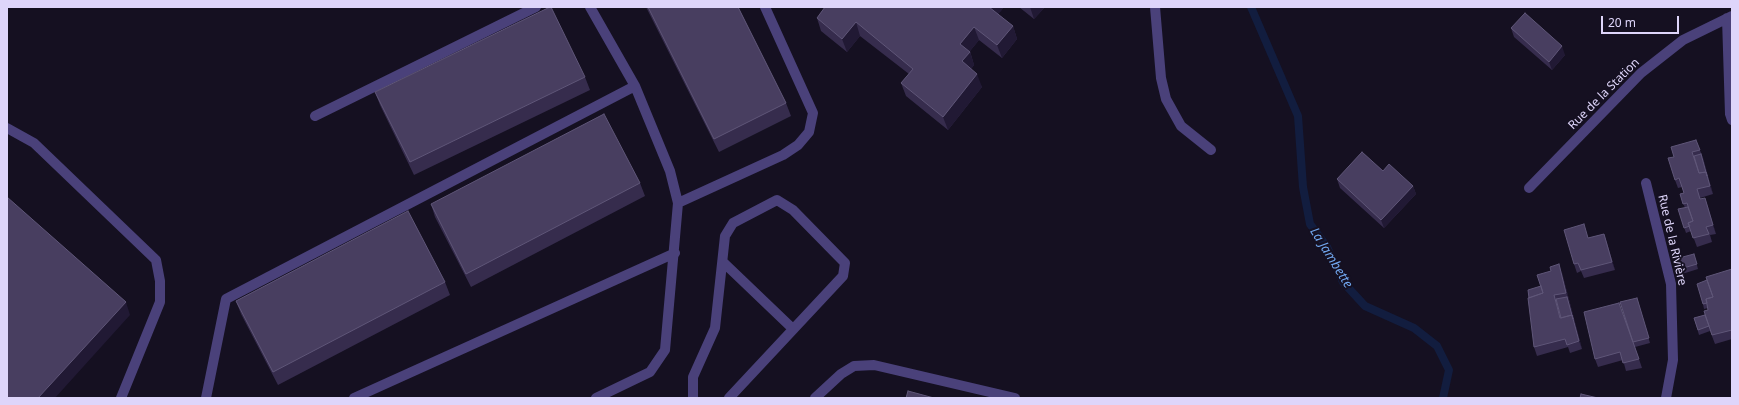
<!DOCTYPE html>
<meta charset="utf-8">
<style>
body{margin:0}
#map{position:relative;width:1739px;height:405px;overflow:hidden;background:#151021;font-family:"Noto Sans",sans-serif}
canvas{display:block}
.frame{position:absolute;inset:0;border:8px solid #ded5fa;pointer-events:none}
.scale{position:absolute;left:1601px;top:16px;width:78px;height:18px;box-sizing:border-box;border:2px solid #ded5fa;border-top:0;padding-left:5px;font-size:12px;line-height:14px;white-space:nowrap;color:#ded5fa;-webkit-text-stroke:3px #151021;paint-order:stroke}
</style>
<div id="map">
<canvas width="1739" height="405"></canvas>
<div class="frame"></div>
<div class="scale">20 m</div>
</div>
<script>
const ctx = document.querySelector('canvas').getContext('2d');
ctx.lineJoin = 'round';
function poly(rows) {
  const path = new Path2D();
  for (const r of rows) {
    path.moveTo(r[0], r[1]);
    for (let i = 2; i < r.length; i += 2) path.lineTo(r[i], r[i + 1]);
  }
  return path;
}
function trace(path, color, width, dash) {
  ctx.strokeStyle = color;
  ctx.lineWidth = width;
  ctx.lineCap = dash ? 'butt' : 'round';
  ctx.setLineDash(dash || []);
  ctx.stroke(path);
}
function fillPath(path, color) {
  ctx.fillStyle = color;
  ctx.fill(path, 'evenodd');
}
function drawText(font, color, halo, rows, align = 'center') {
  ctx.font = font + ' "Noto Sans",sans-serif';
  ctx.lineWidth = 4;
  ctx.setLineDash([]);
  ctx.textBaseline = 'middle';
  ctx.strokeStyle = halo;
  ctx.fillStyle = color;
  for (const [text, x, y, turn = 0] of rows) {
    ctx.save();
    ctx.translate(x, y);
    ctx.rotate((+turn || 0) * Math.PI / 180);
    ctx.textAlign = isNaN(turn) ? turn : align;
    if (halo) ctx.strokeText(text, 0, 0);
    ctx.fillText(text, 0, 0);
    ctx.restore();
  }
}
const stream = poly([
 [1251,7,1298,116,1303,187,1310,224,1327,247,1343,282,1365,306,1414,328,1437,346,1449,370,1443,398]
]);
const minor = poly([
 [590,7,635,86,670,171,678,203,665,350,650,372,596,398],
 [1155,7,1161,78,1166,99,1181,126,1211,150],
 [1727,18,1730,114,1732,120],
 [315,116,536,7],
 [7,128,34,143,156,260,160,281,160,302,121,398],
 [1646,183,1671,284,1673,360,1666,398],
 [1529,188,1641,73,1683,40,1732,16],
 [678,203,783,155,798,145,809,132,813,113,765,7],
 [723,262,793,329],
 [206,398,226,299,635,86],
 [354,398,675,253],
 [693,398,693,377,715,328,725,236,733,223,777,200,793,210,845,263,843,276,729,398],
 [815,398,841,374,854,366,874,365,1015,398]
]);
const wall = poly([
 [646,7,738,7,786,103,791,116,719,152],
 [825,7,1004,7,998,14,1013,26,1017,39,1002,58,979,40,970,51,974,65,971,69,982,87,948,130,906,96,901,83,909,74,860,36,847,52,821,31,817,18],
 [1019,7,1045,7,1034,19],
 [1511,28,1565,55,1552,70,1514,37],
 [585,77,590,90,414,175,380,105,375,92],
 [1696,140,1703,158,1713,194,1700,198,1701,199,1705,198,1716,234,1710,235,1712,242,1697,247,1691,231,1686,233,1678,209,1685,208,1680,194,1684,193,1682,187,1678,188,1675,180,1674,157],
 [1383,171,1413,186,1416,194,1384,228,1340,188,1337,179],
 [640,183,645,196,471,287,435,217,431,204],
 [1604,234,1607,243,1615,270,1584,278,1581,271,1577,273,1574,264,1589,238],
 [1694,254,1698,269,1682,274,1680,269],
 [1732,269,1732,339,1715,344,1710,331,1699,335,1694,318,1705,315,1708,310,1708,308,1704,309,1703,304,1707,280],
 [1562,273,1582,349,1570,353,1568,347,1537,356,1534,347,1529,298,1541,286],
 [445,282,450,295,278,385,241,314,236,301],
 [1637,298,1650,343,1635,347,1642,368,1626,371,1623,360,1598,367,1595,359]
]);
const shadedWall = poly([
 [989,7,1004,7,994,20],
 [1030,7,1045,7,1034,19],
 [856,22,860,36,847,52,842,39],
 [1013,26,1017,39,1002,58,997,45],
 [974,27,979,40,965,57,960,44],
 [1562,46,1565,55,1552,70,1549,62],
 [970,52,974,65,967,74,962,61],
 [977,74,982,87,948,130,943,117],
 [1701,154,1703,158,1713,194,1710,186],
 [1413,186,1416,194,1384,228,1381,220],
 [1705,198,1708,206,1716,234,1713,225],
 [1604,234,1607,243,1615,270,1612,262],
 [1559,264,1562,273,1582,349,1579,341],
 [126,302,130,315,55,398,38,398]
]);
const building = poly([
 [550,7,551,7,585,77,410,162,375,92,550,7],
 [648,7,738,7,786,103,714,139,648,7],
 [825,7,989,7,1013,26,997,45,974,27,960,44,970,52,962,61,977,74,943,117,901,83,913,69,856,22,842,39,817,18,825,7],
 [1525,13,1562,46,1549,62,1511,28,1525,13],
 [604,114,640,183,466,274,431,204,604,114],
 [1696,140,1700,150,1692,152,1699,173,1706,172,1710,186,1697,189,1700,199,1705,198,1713,225,1706,227,1709,234,1693,238,1688,223,1693,221,1687,203,1683,204,1680,194,1684,193,1679,178,1675,180,1668,158,1674,157,1671,147,1696,140],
 [1362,152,1383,171,1389,164,1413,186,1381,220,1337,179,1362,152],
 [1701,154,1707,176,1706,172,1699,173,1694,156,1701,154],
 [7,197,126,302,38,398,7,398,7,197],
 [1688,207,1693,221,1688,223,1690,226,1684,228,1678,209,1688,207],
 [408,211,445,282,273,372,236,301,408,211],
 [1584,224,1588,238,1604,234,1612,262,1581,270,1578,263,1574,264,1564,230,1584,224],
 [1694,254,1697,264,1680,269,1679,258,1694,254],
 [1559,264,1566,293,1554,295,1557,306,1560,318,1572,315,1579,341,1567,345,1565,339,1534,347,1528,298,1543,293,1537,275,1551,271,1550,267,1559,264],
 [1732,269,1732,330,1712,335,1704,311,1708,310,1706,299,1713,297,1706,277,1732,269],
 [1707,280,1713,297,1706,299,1707,303,1703,304,1697,284,1707,280],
 [1541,286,1543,293,1529,298,1528,290,1541,286],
 [1567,297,1573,319,1572,315,1561,318,1556,299,1567,297],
 [1637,298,1649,338,1633,342,1620,302,1637,298],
 [1619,303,1639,359,1623,363,1620,352,1595,359,1584,312,1619,303],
 [1705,315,1709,326,1698,330,1694,318,1705,315],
 [908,391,934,398,906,398,908,391],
 [1581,394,1598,398,1580,398,1581,394]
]);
const streetNames = [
 ["Rue de la Station",1604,94,-45],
 ["Rue de la Rivière",1672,240,77]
];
const waterNames = [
 ["La Jambette",1331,258,58]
];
trace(stream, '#121d3f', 8);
trace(minor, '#4a417a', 10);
fillPath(wall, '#362c4d');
fillPath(shadedWall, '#211934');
fillPath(building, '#483e60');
trace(building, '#5f5678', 1);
drawText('12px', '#ded5fa', '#151021', streetNames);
drawText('italic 13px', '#70a5ed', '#151021', waterNames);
</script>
